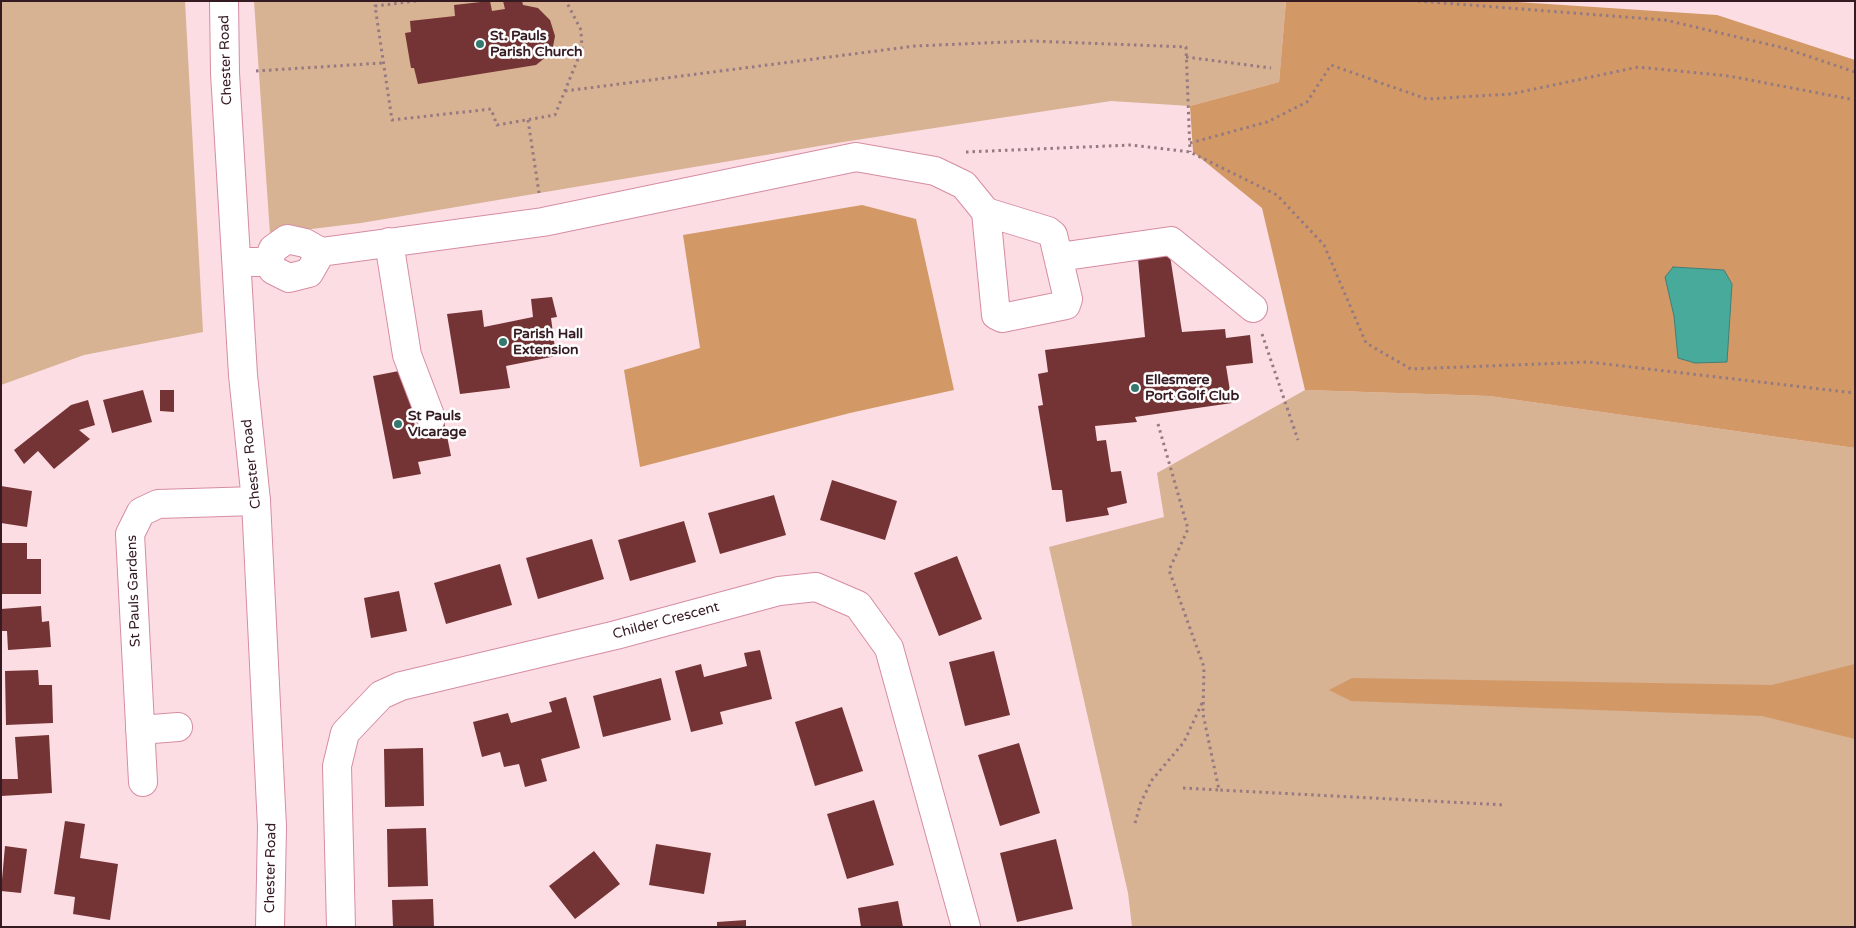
<!DOCTYPE html>
<style>
body{margin:0}
#map{position:relative;width:1856px;height:928px;overflow:hidden;background:#fcdde4;font-family:"Varela Round",sans-serif}
canvas{display:block}
.frame{position:absolute;inset:0;border:2px solid #351a22;pointer-events:none}
</style>
<div id="map">
<canvas width="1856" height="928"></canvas>
<div class="frame"></div>
</div>
<script>
const ctx = document.querySelector('canvas').getContext('2d');
ctx.lineJoin = 'round';
function fillPath(path, color) {
  ctx.fillStyle = color;
  ctx.fill(path, 'evenodd');
}
function poly(rows) {
  const path = new Path2D();
  for (const r of rows) {
    path.moveTo(r[0], r[1]);
    for (let i = 2; i < r.length; i += 2) path.lineTo(r[i], r[i + 1]);
  }
  return path;
}
function trace(path, color, width, dash) {
  ctx.strokeStyle = color;
  ctx.lineWidth = width;
  ctx.lineCap = dash ? 'butt' : 'round';
  ctx.setLineDash(dash || []);
  ctx.stroke(path);
}
function drawText(font, color, halo, rows, align = 'center') {
  ctx.font = font + ' "Varela Round",sans-serif';
  ctx.lineWidth = 5;
  ctx.setLineDash([]);
  ctx.textBaseline = 'middle';
  ctx.strokeStyle = halo;
  ctx.fillStyle = color;
  for (const [text, x, y, turn = 0] of rows) {
    ctx.save();
    ctx.translate(x, y);
    ctx.rotate((+turn || 0) * Math.PI / 180);
    ctx.textAlign = isNaN(turn) ? turn : align;
    if (halo) ctx.strokeText(text, 0, 0);
    ctx.fillText(text, 0, 0);
    ctx.restore();
  }
}
const green = poly([
 [1,1,185,1,203,332,84,355,1,385],
 [254,1,1286,1,1279,82,1190,106,1111,101,843,142,361,223,270,234],
 [1305,390,1489,396,1855,448,1855,927,1132,927,1128,893,1049,547,1164,517,1157,473]
]);
const forest = poly([
 [1286,1,1502,1,1717,15,1855,60,1855,448,1489,396,1305,390,1262,208,1193,152,1190,106,1279,82],
 [862,205,916,219,954,390,850,413,640,467,624,370,700,348,683,235],
 [1855,664,1855,739,1762,716,1351,701,1329,690,1352,678,1772,685]
]);
const water = poly([
 [1673,267,1724,270,1732,284,1727,362,1695,363,1678,358,1674,316,1665,277,1673,267]
]);
const building = poly([
 [490,1,492,11,505,9,503,1,522,1,523,5,538,8,550,20,555,36,552,52,536,65,418,84,414,68,411,68,405,33,411,32,410,21,455,16,454,5],
 [1170,256,1182,332,1225,329,1226,338,1250,335,1253,363,1226,366,1232,403,1135,417,1137,422,1095,426,1097,441,1106,440,1111,472,1121,471,1127,503,1107,508,1109,515,1066,522,1062,490,1052,490,1038,406,1043,405,1038,374,1048,372,1045,350,1145,337,1138,259],
 [552,297,557,317,551,318,556,356,506,366,510,388,460,394,447,314,482,310,484,327,533,317,531,299],
 [404,370,415,427,444,421,451,456,418,462,421,474,393,479,373,376],
 [143,390,152,422,112,433,103,400],
 [160,390,174,390,174,412,160,411],
 [88,400,95,425,79,430,90,439,54,469,38,451,24,464,14,450,71,405],
 [832,480,897,501,885,540,820,520],
 [1,486,32,491,27,527,1,523],
 [774,495,786,535,720,554,708,513],
 [684,521,696,562,630,581,618,540],
 [592,539,604,579,538,599,526,558],
 [1,543,27,543,27,559,41,559,41,594,1,594],
 [957,556,982,619,939,636,914,573],
 [500,564,512,605,446,624,434,583],
 [399,591,407,631,371,638,364,598],
 [41,606,42,622,49,621,51,647,8,650,7,631,1,631,1,609],
 [760,650,772,699,720,712,723,724,691,732,675,671,701,664,704,677,747,666,744,653],
 [994,651,1010,715,965,726,949,662],
 [38,670,39,685,52,685,53,723,6,725,5,671],
 [661,678,671,720,603,737,593,696],
 [566,697,580,748,541,759,547,781,525,787,519,764,504,767,500,752,482,757,473,722,508,713,511,723,552,712,549,702],
 [842,707,863,771,815,786,795,722],
 [49,735,52,793,1,796,1,779,18,779,15,737],
 [1019,743,1040,813,1000,826,978,755],
 [423,748,424,806,385,807,384,749],
 [874,800,894,865,847,879,827,814],
 [65,821,85,824,80,858,118,864,110,920,73,914,75,897,54,894],
 [426,828,428,886,388,887,387,829],
 [1056,839,1073,909,1017,922,1000,853],
 [656,844,711,853,704,894,649,885],
 [5,846,27,849,21,893,1,891],
 [594,851,620,884,575,919,549,886],
 [433,899,434,927,393,927,392,900],
 [898,901,903,927,861,927,858,908],
 [746,920,746,927,717,927,717,922]
]);
const path = poly([
 [416,1,375,6,392,120,491,109,497,125,555,115,582,49,581,30,566,1],
 [1418,1,1665,20,1784,48,1855,72],
 [1186,57,1271,68],
 [256,71,382,63],
 [1375,81,1427,99,1511,94,1638,67,1729,76,1855,100],
 [565,91,915,46,1030,41,1186,47,1190,152],
 [528,120,539,193],
 [1190,143,1267,122,1307,102,1331,65,1376,81],
 [966,152,1131,145,1190,152,1277,195,1324,245,1366,343,1411,369,1589,362,1855,393],
 [1262,334,1298,440],
 [1158,424,1188,529,1169,570,1204,667,1203,714,1219,790,1506,805],
 [1183,788,1219,790],
 [1135,823,1141,802,1152,780,1184,742,1202,703]
]);
const minor = poly([
 [389,242,407,355,431,418],
 [1059,257,1171,241,1253,308],
 [237,262,268,262,273,249,287,239,305,243,321,252,543,222,856,157,935,171,964,185,986,212,996,315,1002,318,1066,305,1068,299,1053,235,1048,231,986,212],
 [268,262,273,270,289,278,309,273,321,252],
 [140,730,178,727],
 [143,782,130,534,141,512,158,504,256,501],
 [341,927,337,766,345,733,381,695,401,686,616,635,779,591,816,587,858,605,889,648,966,927]
]);
const major = poly([
 [224,1,225,73,243,375,256,501,272,827,270,927]
]);
const markers = [
 [480,44,5,"#34796e"],
 [503,342,5,"#34796e"],
 [1135,388,5,"#34796e"],
 [398,424,5,"#34796e"]
];
const poiNames = [
 ["St. Pauls",490,36],
 ["Parish Church",490,52],
 ["Parish Hall",513,334],
 ["Extension",513,350],
 ["Ellesmere",1145,380],
 ["Port Golf Club",1145,396],
 ["St Pauls",408,416],
 ["Vicarage",408,432]
];
const streetNames = [
 ["Chester Road",226,60,-92],
 ["Chester Road",252,464,-96],
 ["St Pauls Gardens",134,591,-92],
 ["Childer Crescent",666,621,-15],
 ["Chester Road",271,868,-89]
];
fillPath(green, '#d7b293');
fillPath(forest, '#d29967');
fillPath(water, '#48aa9b');
trace(water, '#427f77', 1);
fillPath(building, '#743334');
trace(minor, '#d68da2', 30);
trace(major, '#d68da2', 30);
trace(path, '#967a81', 3, [2.5, 4]);
trace(minor, '#fff', 28);
trace(major, '#fff', 28);
for (const [x, y, r, color] of markers) {
  const dot = new Path2D();
  dot.arc(x, y, r, 0, 2 * Math.PI);
  ctx.fillStyle = color;
  ctx.fill(dot);
  trace(dot, '#fff', 2);
}
drawText('bold 14px', '#351a22', '#fff', poiNames, 'left');
drawText('14px', '#351a22', '#fff', streetNames);
</script>
